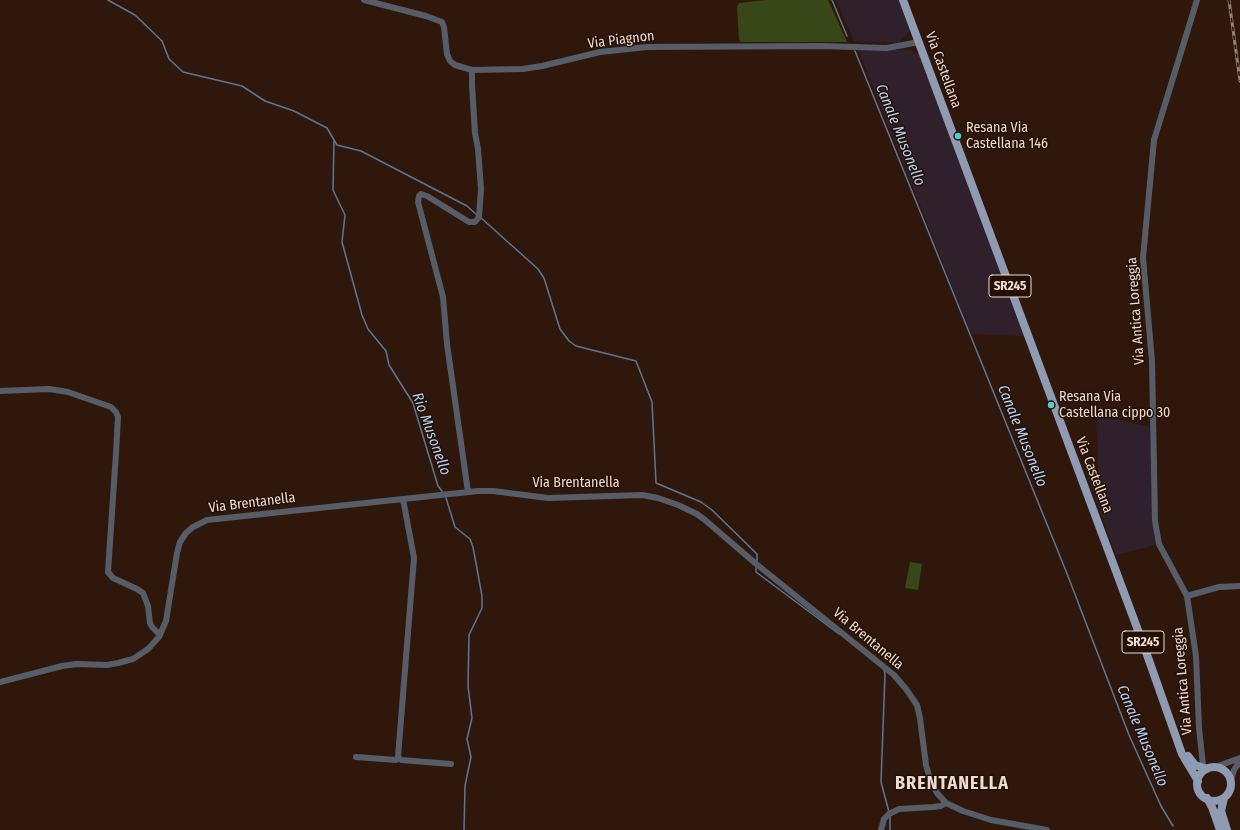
<!DOCTYPE html>
<style>
body{margin:0}
canvas{display:block;background:#2f180b}
</style>
<canvas width="1240" height="830"></canvas>
<script>
const ctx = document.querySelector('canvas').getContext('2d');
ctx.lineJoin = 'round';
function fillPath(path, color) {
  ctx.fillStyle = color;
  ctx.fill(path, 'evenodd');
}
function poly(rows) {
  const path = new Path2D();
  for (const r of rows) {
    if (r.length === 3) {
      path.moveTo(r[0] + r[2], r[1]);
      path.arc(r[0], r[1], r[2], 0, 2 * Math.PI);
      continue;
    }
    path.moveTo(r[0], r[1]);
    for (let i = 2; i < r.length; i += 2) path.lineTo(r[i], r[i + 1]);
  }
  return path;
}
function trace(path, color, width, dash) {
  ctx.strokeStyle = color;
  ctx.lineWidth = width;
  ctx.lineCap = dash ? 'butt' : 'round';
  ctx.setLineDash(dash || []);
  ctx.stroke(path);
}
function drawText(font, color, halo, rows, align = 'center') {
  ctx.font = font + ' "Fira Sans Condensed",sans-serif';
  ctx.lineWidth = 3;
  ctx.setLineDash([]);
  ctx.textBaseline = 'middle';
  ctx.strokeStyle = halo;
  ctx.fillStyle = color;
  for (const [text, x, y, turn = 0] of rows) {
    ctx.save();
    ctx.translate(x, y);
    ctx.rotate((+turn || 0) * Math.PI / 180);
    ctx.textAlign = isNaN(turn) ? turn : align;
    if (halo) ctx.strokeText(text, 0, 0);
    ctx.fillText(text, 0, 0);
    ctx.restore();
  }
}
const industrial = poly([
 [836,0,899,0,910,31,898,43,854,41],
 [858,49,910,50,919,54,1025,336,971,334],
 [1097,415,1150,427,1155,545,1116,555,1086,472,1098,475]
]);
const green = poly([
 [766,0,828,0,847,42,741,42,739,40,737,7,739,3],
 [910,562,922,564,918,590,905,588]
]);
const stream = poly([
 [108,0,135,15,162,41,169,59,183,72,242,86,265,101,294,111,327,128,337,145,361,151,467,206,477,215],
 [832,0,847,36],
 [855,51,1066,571,1129,735,1161,806,1173,826],
 [334,140,333,190,345,215,342,242,362,315,368,329,386,351,389,365,413,403,438,486,442,491],
 [480,217,538,269,544,278,560,329,569,341,576,346,636,361,652,402,656,483,701,502,712,510,757,554,757,561],
 [446,498,455,527,470,539,473,547,482,596,482,608,469,635,468,686,472,718,467,739,471,757,465,786,464,830],
 [756,567,756,572,839,634],
 [884,670,885,674,881,782,889,812],
 [890,816,890,830]
]);
const minor = poly([
 [364,0,426,16,442,22,444,27,447,54,450,61,455,65,472,70,523,69,542,66,600,52,647,47,821,46,887,48,919,42],
 [1197,0,1154,140,1143,258,1152,361,1155,521,1159,544,1187,596,1196,656,1199,728,1203,765,1205,768],
 [0,391,49,389,68,392,111,407,116,412,118,417,116,453,108,572,113,578,137,589,143,593,148,606,150,623,152,627,160,635],
 [468,492,447,344,443,297,418,202,419,196,421,194,427,196,469,222,475,222,479,217,481,189,478,149,475,133,472,85,472,70],
 [1187,596,1219,587,1240,586],
 [0,682,62,666,76,664,107,665,118,663,133,659,148,649,159,637,166,621,177,553,180,542,186,533,193,527,207,520,478,491,493,491,548,498,642,495,658,498,678,505,697,514,705,520,755,563,894,675,906,689,917,705,920,718,926,765,930,779,937,793,946,803,963,811,991,820,1047,830],
 [356,757,396,760,398,757,414,558,403,499],
 [398,757,401,760,451,764],
 [1215,767,1240,758],
 [1231,780,1234,770,1240,761],
 [881,830,884,819,889,814,899,809,933,807,941,806,946,803]
]);
const major = poly([
 [903,0,1145,649,1182,754,1198,781],
 [1188,756,1195,765,1207,769],
 [1214,784,17],
 [1207,798,1212,807,1220,830],
 [1224,798,1221,811,1227,830]
]);
const rail = poly([
 [1229,0,1240,81]
]);
const markers = [
 [958,136,4,"#52cdcf"],
 [1051,405,4,"#52cdcf"]
];
const shields = [
 [1010,286,42],
 [1143,642,42]
];
const shieldNames = [
 ["SR245",1010,286],
 ["SR245",1143,642]
];
const streetNames = [
 ["Via Piagnon",621,40,-7],
 ["Via Castellana",943,70,70],
 ["Via Antica Loreggia",1136,311,-94],
 ["Via Castellana",1094,475,69],
 ["Via Brentanella",576,483],
 ["Via Brentanella",252,503,-7],
 ["Via Brentanella",868,639,40],
 ["Via Antica Loreggia",1183,681,-95]
];
const poiNames = [
 ["Resana Via",966,128],
 ["Castellana 146",966,144],
 ["Resana Via",1059,397],
 ["Castellana cippo 30",1059,413]
];
const waterNames = [
 ["Canale Musonello",900,135,68],
 ["Rio Musonello",431,434,70],
 ["Canale Musonello",1022,436,68],
 ["Canale Musonello",1142,736,67]
];
const districtNames = [
 ["BRENTANELLA",952,784]
];
fillPath(industrial, '#30202b');
fillPath(green, '#374717');
trace(stream, '#597798', 1.5);
trace(minor, '#575d68', 6);
trace(major, '#8f9bb3', 8);
trace(rail, '#937f75', 3);
trace(rail, '#250f04', 1.5, [4.5]);
for (const [x, y, r, color] of markers) {
  const dot = new Path2D();
  dot.arc(x, y, r, 0, 2 * Math.PI);
  ctx.fillStyle = color;
  ctx.fill(dot);
  trace(dot, '#250f04', 1.5);
}
for (const [x, y, w] of shields) {
  const box = new Path2D();
  box.roundRect(x - w / 2, y - 11, w, 22, 3);
  ctx.fillStyle = '#250f04';
  ctx.fill(box);
  trace(box, '#eddcd4', 1);
}
drawText('bold 13px', '#eddcd4', null, shieldNames);
drawText('14px', '#eddcd4', '#250f04', streetNames);
drawText('14px', '#eddcd4', '#250f04', poiNames, 'left');
drawText('italic 15px', '#b2d3f8', '#250f04', waterNames);
ctx.letterSpacing = '1px';
drawText('bold 18px', '#eddcd4', '#250f04', districtNames);
ctx.letterSpacing = '0px';
</script>
